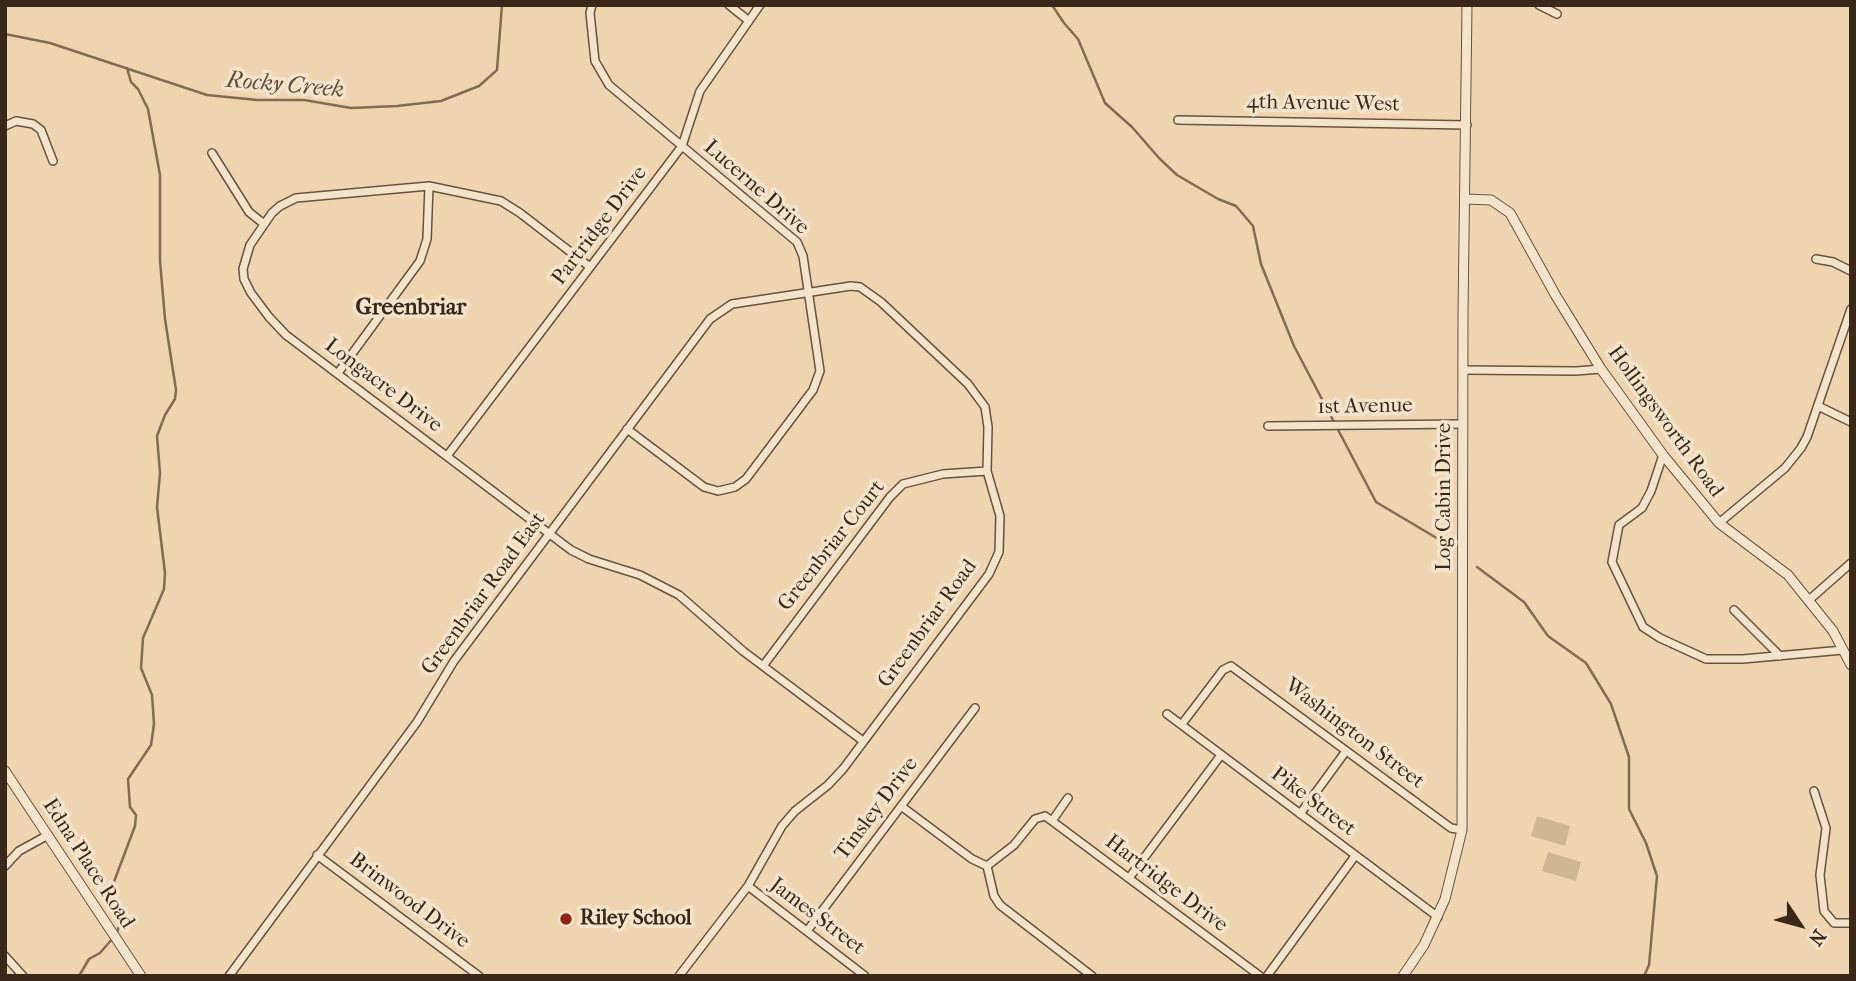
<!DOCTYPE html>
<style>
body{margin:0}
#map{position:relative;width:1856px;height:981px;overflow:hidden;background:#efd6b1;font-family:"IM FELL French Canon",serif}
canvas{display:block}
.frame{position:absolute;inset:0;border:7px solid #3b2717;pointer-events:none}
.north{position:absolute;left:1765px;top:890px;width:70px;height:70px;-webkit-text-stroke:5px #f5e4cc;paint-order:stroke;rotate:126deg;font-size:19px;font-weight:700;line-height:28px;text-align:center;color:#3b2717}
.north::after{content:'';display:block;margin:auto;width:24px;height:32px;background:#3b2717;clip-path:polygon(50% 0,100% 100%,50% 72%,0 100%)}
</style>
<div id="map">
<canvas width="1856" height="981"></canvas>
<div class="frame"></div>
<div class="north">N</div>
</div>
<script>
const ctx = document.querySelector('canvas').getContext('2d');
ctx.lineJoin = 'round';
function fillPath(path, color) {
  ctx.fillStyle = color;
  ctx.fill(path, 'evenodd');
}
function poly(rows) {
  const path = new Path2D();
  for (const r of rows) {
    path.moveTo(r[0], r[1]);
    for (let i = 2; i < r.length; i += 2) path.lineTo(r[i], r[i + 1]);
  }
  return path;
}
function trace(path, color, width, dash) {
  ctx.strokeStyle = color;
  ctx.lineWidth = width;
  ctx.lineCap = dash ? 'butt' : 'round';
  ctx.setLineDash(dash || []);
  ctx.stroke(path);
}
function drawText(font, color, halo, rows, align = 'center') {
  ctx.font = font + ' "IM FELL French Canon",serif';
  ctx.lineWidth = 7;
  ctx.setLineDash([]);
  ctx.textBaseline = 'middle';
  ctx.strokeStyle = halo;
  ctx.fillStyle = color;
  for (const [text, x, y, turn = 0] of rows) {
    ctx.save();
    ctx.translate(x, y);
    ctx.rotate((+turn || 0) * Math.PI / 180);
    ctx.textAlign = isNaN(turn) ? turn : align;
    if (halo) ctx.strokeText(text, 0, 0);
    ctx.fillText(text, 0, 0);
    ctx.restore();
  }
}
const green = poly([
 [1537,816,1570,826,1565,846,1531,836],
 [1548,852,1581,862,1576,881,1542,871]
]);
const stream = poly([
 [1052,5,1064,23,1078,39,1105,103,1132,127,1159,158,1177,175,1218,199,1236,206,1253,226,1261,264,1294,346,1376,502,1445,543],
 [5,34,50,43,207,95,257,100,304,100,351,108,397,106,441,101,479,86,497,70,502,5],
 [1477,567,1524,602,1548,636,1586,663,1611,704,1629,757,1629,809,1646,843,1657,876,1649,965,1644,976],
 [117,932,120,924,111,897,112,887,135,826,136,815,130,807,128,779,151,745,154,724,152,695,141,668,143,638,164,589,165,573,157,507,160,473,157,436,165,415,175,399,176,390,165,319,160,261,160,175,148,109,138,89,131,82,127,68],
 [79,976,89,959,100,953,113,938]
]);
const minor = poly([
 [592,5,590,13,595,61,609,85,797,242,803,256,820,371,813,390,746,479,735,487,718,491,704,487,627,429],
 [729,5,749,21],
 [1539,5,1557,14],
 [1178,120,1467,125],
 [5,126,16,121,33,124,41,130,53,161],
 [212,153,249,212,264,224],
 [1816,259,1833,262,1851,271],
 [590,267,520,213,501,201,429,186,296,198,280,206,272,213,250,245,243,269,244,279,251,293,269,317,286,335,571,550,589,559,640,575,679,595,743,651,863,741],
 [1463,370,1576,371,1601,369],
 [338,373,420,261,427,239,429,186],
 [1818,406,1851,422],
 [1268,426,1463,424],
 [1663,455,1651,491,1642,508,1619,525,1612,562,1643,627,1660,638,1706,659,1743,659,1843,650],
 [447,456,682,146,700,91,760,5],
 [1719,523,1785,468,1801,448,1807,437,1851,309],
 [1809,600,1851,563],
 [1734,610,1780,656],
 [763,666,890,497,903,484,943,474,987,471],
 [1167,714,1438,917],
 [1182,724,1223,670,1231,666,1451,828,1462,830],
 [1814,791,1826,828,1820,875,1824,911,1834,923,1851,923],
 [901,806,972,859,987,866],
 [1300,814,1346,751],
 [1052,821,1260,976],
 [317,855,479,976],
 [5,866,19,851,48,835],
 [987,866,994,896,1000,905,1092,976],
 [987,866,1014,845,1035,819,1045,816,1052,821,1068,798],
 [1129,878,1221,755],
 [748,886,865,976],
 [807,931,975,708],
 [5,956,23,976],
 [229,976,417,722,454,661,710,319,732,304,851,286,860,287,881,302,968,384,985,407,988,427,987,471,1000,516,999,552,989,574,843,769,828,785,795,811,782,826,748,886,679,976],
 [1267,976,1355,856]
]);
const tertiary = poly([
 [1466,199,1491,200,1510,213,1556,296,1601,369,1663,455,1719,523,1788,575,1833,631,1851,665],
 [5,771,141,976],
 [1403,976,1424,945,1445,899,1462,830,1463,314,1467,5]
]);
const markers = [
 [566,919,7,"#8f2418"]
];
const streetNames = [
 ["4th Avenue West",1323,104,1],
 ["Lucerne Drive",756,188,41],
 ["Partridge Drive",600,226,-53],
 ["Longacre Drive",383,386,37],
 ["1st Avenue",1365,407,-1],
 ["Hollingsworth Road",1665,422,54],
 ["Log Cabin Drive",1445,497,-90],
 ["Greenbriar Court",832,546,-52],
 ["Greenbriar Road East",484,594,-54],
 ["Greenbriar Road",928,624,-54],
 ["Washington Street",1354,734,37],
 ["Pike Street",1313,802,37],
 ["Tinsley Drive",877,809,-53],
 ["Edna Place Road",88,864,57],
 ["Hartridge Drive",1166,884,37],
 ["Brinwood Drive",409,901,37],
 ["James Street",817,917,37]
];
const poiNames = [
 ["Riley School",580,919]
];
const waterNames = [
 ["Rocky Creek",285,86,5]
];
const neighbourhoodNames = [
 ["Greenbriar",411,308]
];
fillPath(green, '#d0b897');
trace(stream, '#826c54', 2.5);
trace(minor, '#68533e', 10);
trace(tertiary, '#68533e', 11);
trace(minor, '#f5e4cc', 7);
trace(tertiary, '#f5e4cc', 9);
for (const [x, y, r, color] of markers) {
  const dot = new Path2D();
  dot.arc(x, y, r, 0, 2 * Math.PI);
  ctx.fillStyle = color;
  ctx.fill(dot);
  trace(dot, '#f5e4cc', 2.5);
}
drawText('21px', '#3b2717', '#f5e4cc', streetNames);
drawText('bold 21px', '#3b2717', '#f5e4cc', poiNames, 'left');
drawText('italic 23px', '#5f4a36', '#f5e4cc', waterNames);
drawText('bold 23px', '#3b2717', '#f5e4cc', neighbourhoodNames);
</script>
